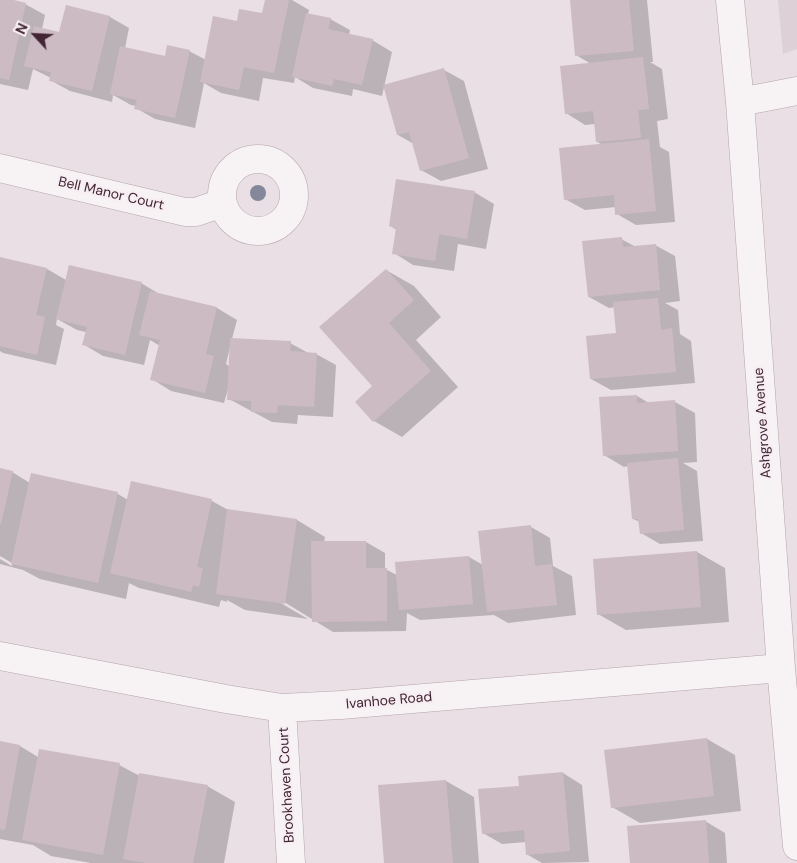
<!DOCTYPE html>
<style>
body{margin:0}
#map{position:relative;width:797px;height:863px;overflow:hidden;background:#e9dfe4;font-family:"DM Sans",sans-serif}
canvas{display:block}
.north{position:absolute;left:10px;top:10px;width:50px;height:50px;-webkit-text-stroke:4px #f7eef3;paint-order:stroke;rotate:295deg;font-size:14px;font-weight:700;line-height:20px;text-align:center;color:#422633}
.north::after{content:'';display:block;margin:auto;width:18px;height:22px;background:#422633;clip-path:polygon(50% 0,100% 100%,50% 72%,0 100%)}
</style>
<div id="map">
<canvas width="797" height="863"></canvas>
<div class="north">N</div>
</div>
<script>
const ctx = document.querySelector('canvas').getContext('2d');
ctx.lineJoin = 'round';
function fillPath(path, color) {
  ctx.fillStyle = color;
  ctx.fill(path, 'evenodd');
}
function poly(rows) {
  const path = new Path2D();
  for (const r of rows) {
    if (r.length === 3) {
      path.moveTo(r[0] + r[2], r[1]);
      path.arc(r[0], r[1], r[2], 0, 2 * Math.PI);
      continue;
    }
    path.moveTo(r[0], r[1]);
    for (let i = 2; i < r.length; i += 2) path.lineTo(r[i], r[i + 1]);
  }
  return path;
}
function trace(path, color, width, dash) {
  ctx.strokeStyle = color;
  ctx.lineWidth = width;
  ctx.lineCap = dash ? 'butt' : 'round';
  ctx.setLineDash(dash || []);
  ctx.stroke(path);
}
function drawText(font, color, halo, rows, align = 'center') {
  ctx.font = font + ' "DM Sans",sans-serif';
  ctx.lineWidth = 4.5;
  ctx.setLineDash([]);
  ctx.textBaseline = 'middle';
  ctx.strokeStyle = halo;
  ctx.fillStyle = color;
  for (const [text, x, y, turn = 0] of rows) {
    ctx.save();
    ctx.translate(x, y);
    ctx.rotate((+turn || 0) * Math.PI / 180);
    ctx.textAlign = isNaN(turn) ? turn : align;
    if (halo) ctx.strokeText(text, 0, 0);
    ctx.fillText(text, 0, 0);
    ctx.restore();
  }
}
const built = poly([
 [778,0,797,0,797,49,783,54]
]);
const shadow = poly([
 [0,0,9,0,25,4,45,15,42,29,60,34,67,7,110,17,129,28,125,48,166,58,189,51,206,60,238,23,263,15,266,0,292,0,309,10,308,14,330,19,350,30,349,35,372,40,392,52,382,96,353,89,352,96,313,88,295,77,294,83,263,78,259,101,221,93,204,83,195,128,155,119,136,108,136,106,131,105,113,95,112,102,70,91,50,80,51,78,33,69,28,90,0,84],
 [571,0,647,0,653,62,650,62,662,69,668,119,657,121,660,147,669,152,675,222,636,225,617,214,616,207,585,210,565,199,603,145,597,142,595,124,585,125,566,113,591,64,576,55],
 [444,70,464,81,488,169,441,181,421,170,414,144,398,135],
 [474,192,494,204,486,249,458,244,454,271,413,265,394,253,397,230,390,226],
 [621,239,636,247,655,245,675,256,680,301,665,303,678,310,680,334,691,341,695,383,611,390,591,379,617,334,615,307,609,308,589,297],
 [0,258,47,269,66,280,141,283,161,295,217,308,237,320,232,339,290,343,310,354,316,354,336,365,333,417,298,415,297,424,272,422,229,399,228,389,224,403,171,391,152,379,160,346,150,340,144,365,103,356,83,344,86,332,77,330,57,319,56,325,64,329,56,365,3,353,0,351],
 [230,347,230,367,226,364],
 [386,270,414,286,441,317,416,340,458,387,402,437,374,421],
 [637,396,649,403,675,402,695,413,697,462,683,463,697,471,703,541,660,544,641,533,640,522,633,519,628,466,624,467,604,455],
 [0,470,12,472,30,483,118,494,128,500,212,501,230,511,297,520,325,537,324,542,366,542,385,553,385,569,397,575,469,557,483,565,531,527,550,538,553,566,572,576,576,615,508,623,494,615,420,620,407,613,406,631,333,632,281,600,279,602,308,619,245,610,227,600,227,602,221,600,219,607,139,588,129,583,126,599,40,579,23,570,0,564,0,559,12,566,12,563,0,556],
 [697,552,725,568,729,622,626,630,598,614],
 [707,739,735,755,741,811,640,823,612,807],
 [0,743,20,746,38,757,119,765,140,776,207,786,235,802,224,863,91,863,51,856,33,845,0,839],
 [563,773,582,785,589,862,542,863,528,855,526,842,502,844,483,833,520,787],
 [446,781,474,797,479,863,385,863],
 [705,821,725,833,727,863,631,863]
]);
const building = poly([
 [0,0,14,0,26,3,9,80,0,78],
 [265,0,289,0,274,73,244,67,239,90,200,82,213,16,237,21,239,9,262,13],
 [570,0,629,0,634,51,575,56],
 [66,5,110,16,92,91,49,81,51,72,24,66,34,26,59,32],
 [306,13,331,18,328,29,373,39,362,85,334,79,332,86,292,77],
 [167,45,190,50,175,118,134,109,137,100,110,94,120,46,165,56],
 [643,57,649,109,638,110,641,138,596,142,593,111,565,114,560,66],
 [444,68,469,158,420,171,409,132,397,135,383,85],
 [649,139,656,211,615,215,614,195,564,200,559,148],
 [396,179,475,191,467,239,439,234,435,261,392,254,396,228,389,226],
 [622,237,623,247,656,244,660,290,588,297,582,241],
 [0,257,47,268,36,315,45,317,37,355,0,346],
 [69,265,142,282,125,355,82,345,87,327,56,319],
 [386,269,414,300,389,323,431,371,373,422,355,402,372,386,319,327],
 [150,291,217,307,206,354,214,356,205,393,150,380,160,340,139,335],
 [658,298,661,330,672,328,676,372,590,379,586,336,616,333,613,302],
 [230,338,291,341,290,351,317,353,314,407,278,405,277,413,251,412,251,401,227,400],
 [637,395,637,403,675,400,678,451,603,456,599,397],
 [678,458,684,530,640,534,638,519,632,519,627,463],
 [0,468,13,471,1,524,0,524],
 [31,473,118,492,98,583,11,564],
 [131,481,212,499,197,567,203,568,199,587,193,585,191,592,110,573],
 [227,509,297,519,285,604,216,594],
 [531,525,535,566,552,564,557,605,487,612,478,531],
 [311,541,366,541,366,568,387,568,387,621,312,622],
 [697,551,701,607,597,615,593,559],
 [469,556,473,604,399,610,395,562],
 [707,738,714,796,611,808,604,750],
 [0,741,20,745,5,830,0,829],
 [39,749,120,763,103,855,22,840],
 [563,772,570,851,526,855,524,830,482,834,478,789,519,786,518,776],
 [139,773,208,785,193,863,146,863,123,859],
 [446,780,453,863,384,863,378,785],
 [706,820,709,863,630,863,627,826]
]);
const street = poly([
 [730,0,740,102,781,668,797,846],
 [740,102,797,91],
 [258,195,36],
 [0,168,185,212,196,212,222,203],
 [0,656,226,699,282,708,341,705,781,668],
 [282,708,291,863]
]);
const trees = [
 [258,193]
];
const streetNames = [
 ["Bell Manor Court",111,194,13],
 ["Ashgrove Avenue",763,423,-94],
 ["Ivanhoe Road",389,701,-5],
 ["Brookhaven Court",287,785,-93]
];
fillPath(built, '#ded0d7');
fillPath(shadow, '#0003');
fillPath(building, '#cdbbc4');
trace(street, '#b4a4ab', 29);
trace(street, '#f7f2f4', 28);
ctx.fillStyle = '#84889a';
for (const [x, y] of trees) {
  ctx.beginPath();
  ctx.arc(x, y, 8, 0, 2 * Math.PI);
  ctx.fill();
}
drawText('14px', '#422633', '#f7eef3', streetNames);
</script>
